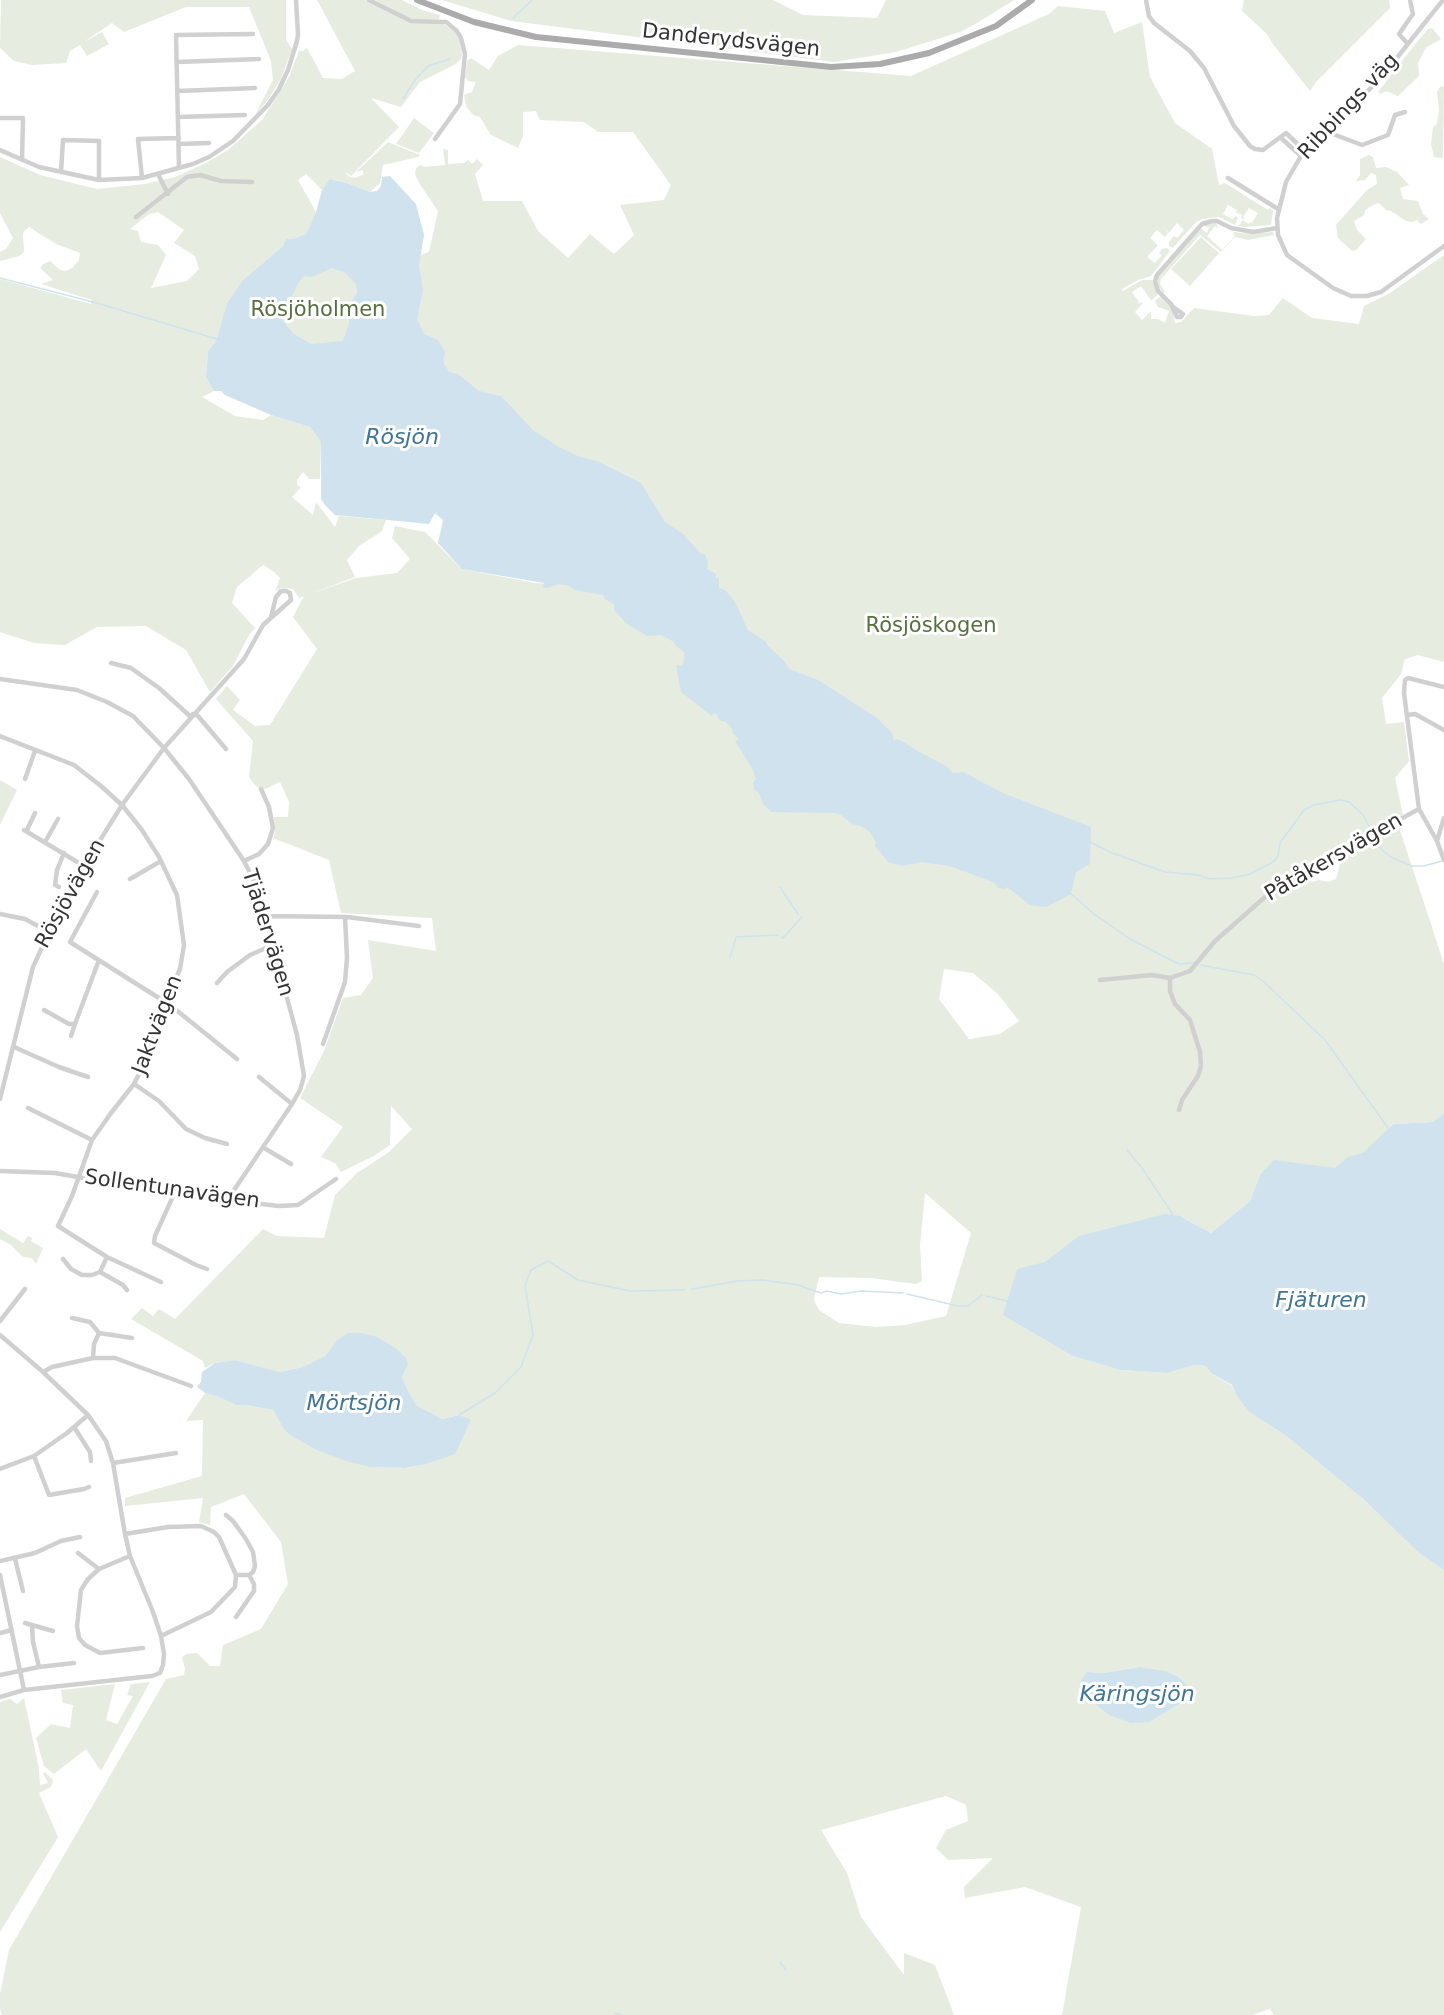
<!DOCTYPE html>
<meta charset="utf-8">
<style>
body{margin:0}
canvas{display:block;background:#fff}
</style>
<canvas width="1444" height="2015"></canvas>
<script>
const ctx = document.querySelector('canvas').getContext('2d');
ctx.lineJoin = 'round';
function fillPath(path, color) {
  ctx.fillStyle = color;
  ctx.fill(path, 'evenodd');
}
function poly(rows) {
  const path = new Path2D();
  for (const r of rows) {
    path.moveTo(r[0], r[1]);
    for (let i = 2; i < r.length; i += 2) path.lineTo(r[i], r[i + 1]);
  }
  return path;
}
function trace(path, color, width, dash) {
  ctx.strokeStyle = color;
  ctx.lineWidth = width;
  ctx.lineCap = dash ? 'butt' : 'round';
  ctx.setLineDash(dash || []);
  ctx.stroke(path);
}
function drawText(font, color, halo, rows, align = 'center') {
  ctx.font = font + ' "DejaVu Sans",sans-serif';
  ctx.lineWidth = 6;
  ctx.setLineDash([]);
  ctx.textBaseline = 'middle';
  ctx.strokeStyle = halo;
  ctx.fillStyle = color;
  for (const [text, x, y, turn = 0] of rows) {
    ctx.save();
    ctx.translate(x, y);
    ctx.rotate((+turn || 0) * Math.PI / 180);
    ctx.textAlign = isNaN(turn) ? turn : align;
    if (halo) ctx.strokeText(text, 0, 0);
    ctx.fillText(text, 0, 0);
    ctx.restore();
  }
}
const green = poly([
 [1,0,286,0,286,40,292,49,281,79,267,101,255,115,273,80,271,61,249,7,186,7,124,32,112,23,81,44,102,32,109,44,87,56,80,45,70,51,66,63,32,65,14,61,0,48],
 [317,0,365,0,411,22,442,23,459,35,462,55,461,59,454,65,420,82,401,107,371,98,399,127,351,176,344,171,350,177,354,178,363,175,363,170,356,172,388,142,420,155,418,157,383,165,380,183,370,192,347,183,331,179,322,190,306,174,298,180,316,212,306,234,293,239,286,239,283,246,243,280,227,303,216,341,208,351,206,377,214,391,202,397,235,416,263,420,271,415,310,427,321,442,320,479,309,479,303,472,297,480,297,485,301,487,292,497,313,515,316,502,335,527,339,516,386,520,382,531,359,546,347,560,355,577,299,598,293,589,281,588,275,591,280,578,274,572,263,565,237,587,232,603,255,628,249,635,233,666,210,692,186,650,146,626,97,627,65,645,34,643,0,632,0,279,91,304,92,300,41,284,53,280,40,268,43,264,50,261,60,270,66,271,72,268,79,260,80,253,56,244,29,227,24,231,23,235,24,252,19,256,0,261,0,252,6,249,13,238,0,213,0,157,40,175,97,189,145,184,175,177,206,163,228,150,262,120,289,77,299,51,303,51,307,48,323,78,342,79,355,71],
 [158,212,184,230,174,243,195,256,199,269,187,281,151,288,166,255,158,245,141,242,138,231,130,229,149,214],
 [375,0,402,0,422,10,440,15,439,19,416,20,408,18],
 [442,0,773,0,803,15,877,18,886,0,1014,0,977,23,960,32,896,52,834,62,511,21],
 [1244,0,1389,0,1390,8,1316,82,1310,91,1273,44,1267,34,1242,11],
 [1058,6,1105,11,1114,33,1142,22,1150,77,1175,123,1212,149,1219,185,1225,183,1268,210,1270,208,1273,210,1271,225,1243,227,1237,225,1240,225,1242,220,1249,224,1250,222,1252,223,1258,213,1249,208,1243,217,1245,220,1241,218,1242,214,1236,213,1237,210,1228,205,1223,214,1232,219,1236,216,1238,218,1235,225,1219,217,1202,219,1195,223,1173,248,1169,246,1169,242,1174,236,1177,238,1184,230,1177,223,1169,233,1164,228,1168,233,1165,237,1157,230,1150,238,1158,245,1147,257,1155,263,1162,255,1159,253,1162,249,1167,248,1170,251,1151,276,1138,280,1122,289,1123,291,1142,280,1152,280,1158,294,1153,299,1151,300,1148,296,1141,286,1132,292,1139,302,1137,304,1142,302,1143,303,1135,312,1142,320,1151,311,1151,319,1158,319,1165,323,1169,311,1158,307,1155,301,1161,296,1172,308,1175,323,1181,322,1194,308,1254,316,1269,315,1283,298,1312,318,1359,324,1364,306,1390,293,1444,255,1444,662,1418,655,1405,659,1401,674,1382,698,1386,724,1404,722,1409,761,1395,778,1403,815,1396,818,1444,964,1444,1113,1433,1122,1392,1124,1353,1170,1260,1175,1250,1201,1211,1233,1182,1217,1045,1262,1073,1356,1120,1370,1168,1373,1194,1365,1206,1366,1211,1373,1232,1386,1236,1395,1249,1412,1285,1435,1362,1498,1419,1553,1444,1570,1444,2015,1274,2015,1270,2009,1252,2015,1062,2015,1081,1907,1025,1887,965,1898,964,1887,993,1858,948,1860,936,1848,946,1830,968,1821,966,1805,946,1796,821,1830,847,1873,861,1917,904,1975,904,1953,935,1965,954,2015,2,2015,0,2009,0,1994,9,1950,166,1679,184,1675,185,1669,182,1657,187,1654,197,1653,210,1666,220,1666,223,1645,261,1629,288,1584,281,1542,244,1494,211,1507,210,1525,199,1522,203,1498,125,1506,125,1498,202,1476,203,1420,186,1421,205,1393,219,1397,236,1405,246,1405,273,1410,283,1428,371,1467,405,1468,422,1465,471,1421,458,1415,442,1419,426,1412,417,1406,408,1391,402,1377,408,1365,337,1340,325,1356,303,1367,280,1372,235,1360,215,1363,205,1368,203,1361,131,1319,142,1308,153,1316,159,1309,175,1319,263,1229,277,1236,324,1238,335,1195,357,1173,389,1152,412,1129,391,1106,390,1145,374,1156,341,1172,335,1163,321,1157,343,1127,300,1098,324,1051,343,998,361,995,373,978,368,940,436,951,432,918,341,913,329,860,273,838,275,832,274,817,288,817,289,802,280,782,263,790,256,786,249,777,253,741,216,699,227,686,240,700,233,710,255,726,270,725,317,649,293,617,304,596,356,578,397,573,410,559,392,538,395,526,425,532,462,569,535,583,551,584,305,341,294,334,281,318,289,268,420,258,421,255,429,252,438,211,419,183,415,174,416,168,420,165,425,167,445,165,443,149,448,150,448,164,464,163,468,160,472,164,477,159,483,165,475,174,483,201,522,201,538,231,568,258,590,234,614,254,634,235,620,205,664,200,671,185,633,132,598,132,584,122,540,120,536,111,523,112,523,136,518,148,491,135,480,117,473,115,466,106,464,95,472,92,476,82,468,81,465,77,467,61,471,58,489,70,498,56,518,45,911,76,1049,14],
 [1348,856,1341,860,1336,879,1328,882,1319,880,1312,882,1307,876,1311,871,1321,865],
 [944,969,973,973,998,994,1019,1021,1000,1034,969,1039,939,999],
 [925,1193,971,1233,946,1316,905,1325,876,1327,839,1323,819,1310,814,1300,819,1277,871,1278,916,1284,922,1281,920,1246],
 [1139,1667,1087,1697,1087,1672,1104,1673],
 [1432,28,1441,39,1427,47,1424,51,1418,63,1419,76,1398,96,1386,91,1381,94,1378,92,1417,42,1428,29],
 [1441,86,1444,87,1443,158,1434,157,1431,144,1433,127,1437,124,1439,110,1437,92],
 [414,118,434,133,419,153,396,144],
 [1369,155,1373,157,1376,168,1386,167,1397,172,1409,185,1400,188,1403,199,1418,201,1423,214,1429,219,1421,224,1417,220,1412,222,1406,221,1391,211,1386,210,1379,203,1375,204,1365,210,1364,215,1354,221,1357,230,1366,239,1356,250,1352,251,1338,238,1336,225,1367,190,1377,184,1376,175,1371,173,1365,180,1356,181,1360,175,1360,159],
 [1208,223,1216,223,1218,227,1217,228,1215,226,1207,236,1222,250,1235,236,1233,233,1234,232,1250,234,1273,232,1274,235,1248,240,1235,237,1221,252,1200,235,1161,279,1160,284,1165,292,1163,293,1158,285,1158,276,1200,228,1207,233,1209,227,1203,226],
 [1201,237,1219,253,1190,286,1171,269],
 [0,780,17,790,0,825],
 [0,1229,23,1243,28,1236,32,1238,31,1241,43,1248,36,1264,32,1258,23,1257,11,1245,0,1239],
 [150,1682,101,1771,86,1749,54,1774,44,1766,36,1738,51,1724,70,1728,73,1705,63,1703,61,1690,115,1684,106,1720,117,1724,133,1696,127,1695,131,1684],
 [24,1698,39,1769,40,1785,48,1783,43,1773,45,1772,53,1780,51,1787,39,1793,58,1837,0,1932,0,1702,10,1699,17,1704]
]);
const water = poly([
 [390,176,416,204,424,235,419,266,423,290,417,319,424,334,438,340,445,352,443,362,449,372,458,374,479,391,501,396,533,430,559,447,580,457,597,461,641,483,665,522,683,534,701,554,705,554,708,562,707,569,716,574,716,578,719,578,719,588,725,590,735,602,748,630,766,642,768,646,784,661,789,669,818,680,877,718,892,733,894,741,896,739,902,741,916,750,946,766,953,773,963,772,1003,793,1091,827,1090,864,1076,872,1071,894,1046,907,1030,905,1007,887,1005,889,998,888,995,883,950,866,921,862,902,866,888,862,875,846,876,842,870,832,861,826,852,824,841,815,835,813,771,812,763,804,759,793,754,790,753,783,756,779,752,768,735,741,739,739,732,732,733,730,726,722,719,720,717,714,713,713,712,716,681,692,676,665,682,666,684,661,684,652,676,646,674,642,661,635,647,636,627,624,614,610,614,604,605,599,603,595,575,590,567,585,558,584,548,588,543,588,544,583,462,569,438,543,443,520,435,513,429,524,335,515,325,505,321,499,321,442,310,427,271,415,225,395,221,391,214,391,206,377,208,351,216,341,227,303,243,280,283,246,286,239,293,239,306,234,316,212,322,190,330,179,347,183,370,192,377,191,381,186,382,177],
 [332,268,344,272,356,284,357,293,350,304,349,323,343,341,311,344,294,334,281,318,299,282,304,276,312,277],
 [1444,1113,1444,1570,1419,1553,1362,1498,1285,1435,1249,1412,1236,1395,1232,1385,1211,1373,1206,1366,1194,1365,1168,1373,1120,1370,1073,1356,1003,1315,1017,1269,1045,1262,1079,1236,1165,1214,1180,1216,1211,1233,1250,1201,1260,1175,1274,1160,1335,1168,1348,1157,1363,1153,1393,1124,1433,1122],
 [348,1333,361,1333,377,1337,397,1349,406,1358,408,1365,402,1377,408,1391,417,1406,442,1419,459,1415,471,1420,455,1454,422,1465,405,1468,371,1467,349,1462,317,1450,290,1435,283,1428,273,1410,246,1405,236,1405,219,1397,205,1393,197,1387,201,1382,202,1372,215,1363,235,1360,280,1372,303,1367,325,1356,337,1340],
 [1139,1667,1165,1671,1178,1677,1187,1685,1189,1693,1185,1700,1149,1722,1131,1723,1109,1715,1087,1697,1081,1680,1087,1672,1104,1673]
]);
const stream = poly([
 [513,18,532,0],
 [403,99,415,80,428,66,450,59],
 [0,278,97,303,217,339],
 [1090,842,1112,853,1165,872,1198,875,1209,879,1232,878,1250,874,1273,862,1278,856,1280,843,1304,810,1314,805,1340,800,1349,802,1363,815,1382,850,1391,857,1412,866,1424,866,1442,861],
 [780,887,798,914],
 [1071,894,1094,914,1130,939,1179,964,1194,963],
 [781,937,783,938,802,917],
 [733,948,736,937,778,935],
 [730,958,732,950],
 [1200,965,1254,975,1263,981,1325,1040,1388,1128],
 [1127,1150,1142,1168,1173,1215],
 [692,1289,738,1281,763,1280,798,1285,821,1293,827,1291,841,1294,861,1291,903,1293],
 [907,1294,958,1306,968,1306,982,1295],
 [986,1296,1007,1301],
 [459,1415,495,1393,521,1367,533,1335,525,1286,531,1270,548,1261,578,1280,597,1284,630,1291,685,1290],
 [780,1962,786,1970],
 [615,2013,622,2015]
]);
const minor = poly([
 [369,0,411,21,446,22,457,31,461,38,465,54,460,104,435,139],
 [1146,0,1149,16,1154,23,1190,51,1204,68,1234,126,1250,146,1255,149,1263,150,1286,133,1305,151],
 [1443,0,1380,79,1301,156,1286,182,1277,218,1278,235,1287,255,1333,288,1351,296,1367,296,1381,292,1444,246],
 [1407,43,1399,34,1413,14,1410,0],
 [177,62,259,59],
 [178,91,255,88],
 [178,117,245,115],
 [0,118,23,118,22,160],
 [1325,131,1362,145,1388,135,1395,115,1405,112],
 [1281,138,1301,156],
 [179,144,209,143],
 [0,150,39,167,99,180,142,178,193,164,209,157,233,141,268,105,279,89,288,70,297,41,298,34,296,0],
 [179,168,176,35,253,34],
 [61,172,63,140,99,141,99,180],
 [158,174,168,194],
 [142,178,138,139,179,138],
 [1228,178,1278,209],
 [136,217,187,177,200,175,221,181,252,182],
 [1173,307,1183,314,1181,317,1177,317,1171,304,1158,291,1155,281,1157,275,1202,224,1212,221,1217,221,1231,228,1253,232,1277,228],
 [111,663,131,668,159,688,191,717],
 [0,679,77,690,107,702,133,716,164,748,189,779,244,861,257,887,297,1035,304,1076,300,1090,292,1104,228,1199],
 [1444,687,1408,678,1405,680,1404,693,1419,809,1437,841,1444,860],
 [193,714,198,716,226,749],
 [1407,715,1415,714,1444,730],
 [0,736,74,765,101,786,122,805,142,830,159,857,177,895,184,945,180,969,165,1003,140,1072,134,1084,111,1113,92,1140,72,1196,58,1226,107,1257,161,1282],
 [25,779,35,751],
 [24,830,84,866],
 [27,830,35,813],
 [1437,841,1444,818],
 [45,842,58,819],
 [244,861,259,854,268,844,273,828,269,807,261,789],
 [130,879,161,861],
 [59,887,55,885,57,870,64,853],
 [97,892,70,942,170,1005,237,1059],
 [0,914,25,919,49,932],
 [266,916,347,917,419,926],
 [1170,978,1170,991,1175,1004,1190,1020,1200,1052,1201,1066,1198,1076,1182,1100,1179,1110],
 [1100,980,1152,975,1170,978,1190,971,1215,941,1265,897,1286,887,1309,869,1322,862,1349,853,1395,822,1419,809],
 [217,983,227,972,250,955,273,945],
 [44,1010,69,1024,75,1024,99,960],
 [71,1036,75,1024],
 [323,1044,345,982,347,958,345,917],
 [14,1047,59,1067,88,1077],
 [259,1077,292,1104],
 [134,1084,159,1101,186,1129,205,1138,227,1144],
 [0,1099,33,967,49,932,84,866,122,805,164,748,244,659,263,625,291,600,290,593,286,591,281,591,276,597,271,617],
 [28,1108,92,1140],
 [264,1148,291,1164],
 [0,1171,55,1173,174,1194,279,1206,298,1205,336,1179],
 [174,1194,155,1236,154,1243,196,1265,207,1269],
 [107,1257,100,1272,123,1285,127,1290],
 [63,1259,71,1269,82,1275,92,1275,100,1272],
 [72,1318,90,1322,99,1333,94,1344,93,1358],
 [0,1321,25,1289],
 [99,1333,132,1338],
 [0,1335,43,1372,88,1415,106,1441,113,1463,125,1534,130,1556,153,1612,161,1636,164,1654,163,1665,160,1673,152,1676,24,1690,0,1697],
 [43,1372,52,1367,93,1358,115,1358,191,1386],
 [74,1427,90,1452,91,1461],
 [34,1456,49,1495,84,1489,89,1487],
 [113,1463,176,1453],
 [0,1469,34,1456,67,1433,88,1415],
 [226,1515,233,1521,246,1539,253,1552,255,1566,253,1572,249,1575,236,1575],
 [125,1534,168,1527,201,1526,214,1532,219,1537,236,1575,235,1587,211,1612,161,1636],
 [78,1553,99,1569],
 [130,1556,99,1569,88,1579,81,1590,77,1626,79,1638,85,1645,100,1653,143,1648],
 [15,1559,23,1591],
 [0,1561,35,1553,61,1541,80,1537],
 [0,1575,24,1690],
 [236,1617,254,1591,254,1584,249,1575],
 [25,1623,53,1631],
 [32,1626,33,1642,39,1667],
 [0,1633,12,1630],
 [0,1675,39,1667,74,1663]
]);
const major = poly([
 [417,0,474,22,536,37,831,67,880,64,929,53,996,26,1032,0]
]);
const streetNames = [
 ["Danderydsvägen",731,41,6],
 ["Ribbings väg",1349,107,-47],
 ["Påtåkersvägen",1334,858,-30],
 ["Rösjövägen",71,894,-61],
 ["Tjädervägen",267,933,73],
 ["Jaktvägen",158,1025,-69],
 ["Sollentunavägen",172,1190,8]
];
const parkNames = [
 ["Rösjöholmen",318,311],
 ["Rösjöskogen",931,627]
];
const waterNames = [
 ["Rösjön",402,438],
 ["Fjäturen",1321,1301],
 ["Mörtsjön",354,1404],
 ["Käringsjön",1137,1695]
];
fillPath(green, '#e6ecdf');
fillPath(water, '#cfe2ee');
trace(stream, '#cfe2ee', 1.5);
trace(minor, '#d0d0d0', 4.5);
trace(major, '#ababab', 6);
drawText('21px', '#333', '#fff', streetNames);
drawText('21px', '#56703f', '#fff', parkNames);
drawText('italic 22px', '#3f7597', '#fff', waterNames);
</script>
